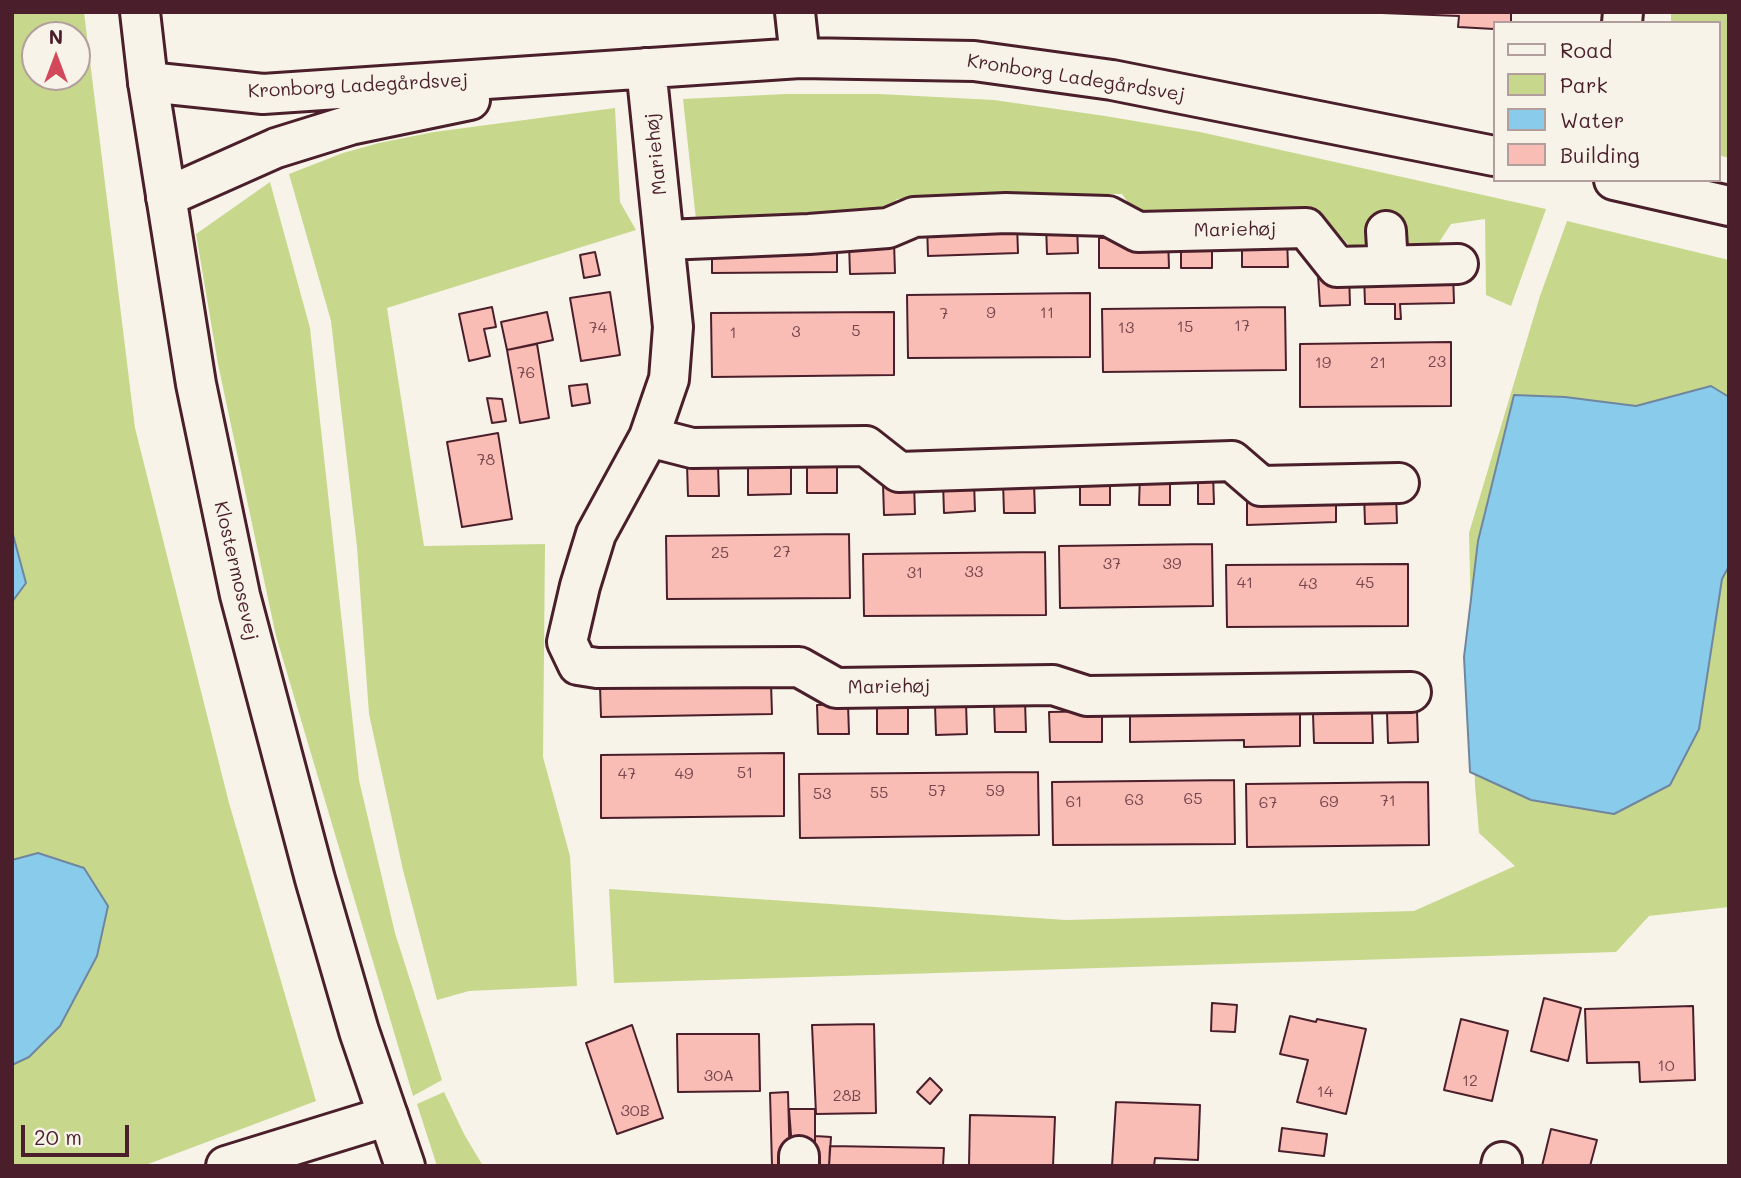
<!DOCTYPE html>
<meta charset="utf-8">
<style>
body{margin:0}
#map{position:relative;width:1741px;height:1178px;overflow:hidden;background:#f7f3e8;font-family:Mali,sans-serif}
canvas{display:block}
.frame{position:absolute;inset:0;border:14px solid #4a1f2b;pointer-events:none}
.legend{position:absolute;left:1493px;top:21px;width:228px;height:161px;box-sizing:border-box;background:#f7f3e8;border:2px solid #b29e9c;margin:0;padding:9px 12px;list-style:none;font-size:21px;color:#4a1f2b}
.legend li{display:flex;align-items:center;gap:14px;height:35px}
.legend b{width:35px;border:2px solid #b29e9c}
.north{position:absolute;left:21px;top:21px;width:70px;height:70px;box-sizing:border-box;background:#f7f3e8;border:2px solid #b29e9c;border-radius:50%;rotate:0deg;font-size:19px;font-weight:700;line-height:28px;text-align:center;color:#4a1f2b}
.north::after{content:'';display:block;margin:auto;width:24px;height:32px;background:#d1495b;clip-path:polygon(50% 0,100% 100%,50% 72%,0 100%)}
.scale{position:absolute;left:21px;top:1125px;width:108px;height:32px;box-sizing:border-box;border:4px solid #4a1f2b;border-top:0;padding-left:9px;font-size:21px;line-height:24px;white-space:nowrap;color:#4a1f2b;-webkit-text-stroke:5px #f7f3e8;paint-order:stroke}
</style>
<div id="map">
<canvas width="1741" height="1178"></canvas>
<div class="frame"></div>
<ul class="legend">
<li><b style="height:9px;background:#f7f3e8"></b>Road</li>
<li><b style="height:19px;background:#c7d88d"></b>Park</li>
<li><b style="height:19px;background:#89cbeb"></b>Water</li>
<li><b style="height:19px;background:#f9bdb5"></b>Building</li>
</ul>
<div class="north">N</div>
<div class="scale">20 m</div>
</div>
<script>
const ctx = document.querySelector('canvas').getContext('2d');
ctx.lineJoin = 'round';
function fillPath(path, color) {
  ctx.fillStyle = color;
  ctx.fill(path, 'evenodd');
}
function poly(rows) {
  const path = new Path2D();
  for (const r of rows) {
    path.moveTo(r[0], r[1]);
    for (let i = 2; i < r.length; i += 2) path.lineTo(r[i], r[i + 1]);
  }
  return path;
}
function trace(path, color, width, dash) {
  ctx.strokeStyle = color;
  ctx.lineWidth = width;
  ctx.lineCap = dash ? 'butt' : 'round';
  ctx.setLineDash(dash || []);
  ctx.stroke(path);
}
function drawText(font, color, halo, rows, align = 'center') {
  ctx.font = font + ' Mali,sans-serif';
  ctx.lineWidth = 5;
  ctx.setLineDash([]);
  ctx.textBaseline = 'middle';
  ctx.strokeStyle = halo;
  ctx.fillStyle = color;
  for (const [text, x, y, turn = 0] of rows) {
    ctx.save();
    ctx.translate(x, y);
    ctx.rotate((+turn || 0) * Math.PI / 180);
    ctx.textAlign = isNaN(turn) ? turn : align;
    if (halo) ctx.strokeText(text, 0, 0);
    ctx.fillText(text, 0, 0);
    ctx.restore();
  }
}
const green = poly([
 [12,12,84,12,135,428,229,803,316,1101,143,1166,12,1166],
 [35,35,77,35,77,77,35,77],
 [1671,12,1729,12,1729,158,1718,155,1718,23,1671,23],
 [786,94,879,94,994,100,1105,116,1200,132,1546,209,1511,306,1486,295,1485,219,1451,224,1438,244,1363,250,1352,248,1312,207,1134,211,1122,194,988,195,897,199,882,214,696,220,683,99],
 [615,108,620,202,636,230,387,308,424,546,545,544,543,757,570,856,577,986,469,991,437,1000,403,870,369,714,357,547,331,321,289,174,343,153,379,143,434,132],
 [270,182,310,328,359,780,395,933,442,1080,413,1096,276,636,218,364,196,234],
 [1567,221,1729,260,1729,907,1649,916,1616,952,614,983,609,889,1066,920,1414,911,1515,866,1479,833,1475,785,1469,533,1540,296],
 [444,1092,464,1134,483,1166,437,1166,417,1104]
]);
const water = poly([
 [1711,386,1729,397,1729,566,1722,579,1699,729,1670,785,1614,814,1531,800,1470,772,1464,657,1478,541,1514,395,1565,397,1636,406,1711,386],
 [12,531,26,583,12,602,12,531],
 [38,853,84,868,108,906,97,956,60,1026,29,1057,12,1065,12,860,38,853]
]);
const building = poly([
 [1356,12,1511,12,1511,23,1494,23,1494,29,1458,27,1459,16,1356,12],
 [1017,224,1018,253,928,256,927,225,1017,224],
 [1046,224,1077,224,1078,253,1047,254,1046,224],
 [1168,237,1169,268,1099,268,1099,238,1168,237],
 [1181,237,1212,237,1212,268,1181,268,1181,237],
 [1242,237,1287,237,1288,267,1242,267,1242,237],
 [837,241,837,272,712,273,712,243,837,241],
 [894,242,895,273,850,274,849,243,894,242],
 [595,252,600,275,584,278,580,255,595,252],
 [1453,272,1454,303,1400,304,1401,319,1395,319,1395,304,1365,304,1364,274,1453,272],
 [1349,273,1350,305,1320,306,1318,275,1349,273],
 [610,292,620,355,581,361,570,298,610,292],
 [1090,293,1090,357,908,358,907,295,1090,293],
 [492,307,496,327,484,329,490,356,469,361,459,314,492,307],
 [1285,307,1286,370,1103,372,1102,309,1285,307],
 [547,312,553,340,507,350,501,322,547,312],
 [894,312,894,375,712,377,711,313,894,312],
 [1451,342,1451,406,1300,407,1300,344,1451,342],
 [537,344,549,418,520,423,507,350,537,344],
 [587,384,590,403,572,406,569,386,587,384],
 [487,398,502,399,506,421,492,423,487,398],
 [498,433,512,519,462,527,447,442,498,433],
 [791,464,791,494,748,495,748,465,791,464],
 [807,464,837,464,837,493,807,493,807,464],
 [687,465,718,465,719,496,688,496,687,465],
 [1198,474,1213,474,1214,504,1198,504,1198,474],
 [1140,475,1170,475,1170,505,1139,505,1140,475],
 [1080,476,1110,476,1110,505,1080,505,1080,476],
 [943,482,974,482,975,511,944,513,943,482],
 [1003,482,1034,482,1035,513,1004,513,1003,482],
 [914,483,915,514,884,515,883,484,914,483],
 [1336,493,1336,522,1247,525,1247,495,1336,493],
 [1364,493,1396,493,1397,523,1365,524,1364,493],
 [849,534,850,598,667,599,666,536,849,534],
 [1212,544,1213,606,1060,608,1059,546,1212,544],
 [1045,552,1046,615,864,616,863,554,1045,552],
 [1408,564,1408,626,1227,627,1226,565,1408,564],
 [771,683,772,714,601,717,600,686,771,683],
 [1025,701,1026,732,995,732,994,702,1025,701],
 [877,703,908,703,908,734,877,734,877,703],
 [966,703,967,734,936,735,935,705,966,703],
 [848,704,849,734,818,734,817,705,848,704],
 [1247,709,1247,714,1300,713,1300,746,1244,747,1244,740,1130,742,1130,711,1247,709],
 [1102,711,1102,742,1050,742,1049,712,1102,711],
 [1417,711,1418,742,1388,743,1387,712,1417,711],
 [1372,713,1373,743,1314,743,1313,714,1372,713],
 [784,753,784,816,601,818,601,755,784,753],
 [1038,772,1039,835,800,838,799,774,1038,772],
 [1234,780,1235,844,1053,845,1052,782,1234,780],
 [1428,782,1429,845,1247,847,1246,784,1428,782],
 [1544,998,1581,1008,1568,1061,1531,1051,1544,998],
 [1212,1003,1237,1005,1235,1032,1211,1031,1212,1003],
 [1693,1006,1695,1080,1640,1082,1639,1062,1587,1063,1585,1009,1693,1006],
 [1290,1016,1316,1022,1317,1019,1366,1029,1346,1114,1297,1102,1308,1060,1280,1054,1290,1016],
 [1461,1019,1508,1031,1492,1101,1444,1090,1461,1019],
 [874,1024,876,1113,816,1114,812,1025,874,1024],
 [632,1025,663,1118,617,1134,586,1043,632,1025],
 [677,1034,759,1034,760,1091,678,1092,677,1034],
 [930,1078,942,1090,930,1104,917,1092,930,1078],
 [788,1092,790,1166,772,1166,770,1093,788,1092],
 [1116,1102,1200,1105,1198,1160,1155,1158,1154,1166,1112,1166,1116,1102],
 [789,1109,815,1109,815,1148,792,1148,789,1109],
 [970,1115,1055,1117,1053,1166,969,1166,970,1115],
 [1282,1128,1327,1134,1324,1156,1279,1151,1282,1128],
 [1551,1129,1597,1140,1590,1166,1542,1166,1551,1129],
 [815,1136,831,1137,829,1166,814,1166,815,1136],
 [830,1146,944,1148,943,1166,829,1166,830,1146]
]);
const minor = poly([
 [795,12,800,58],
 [1622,23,1623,12],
 [646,68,673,327,669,379,649,437,596,534,580,586,567,642,578,665,597,668,799,667,836,688,1053,685,1087,696,1411,692],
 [148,82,263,94,800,58,974,61,1112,80,1494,156],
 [1614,180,1729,206],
 [166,197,276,148,350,125,470,100],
 [1386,231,1388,265],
 [665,240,809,234,888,228,914,217,1006,213,1108,216,1138,232,1306,228,1337,267,1458,264],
 [649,437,692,448,866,446,899,472,1232,461,1261,486,1399,483],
 [799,1156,799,1166],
 [226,1166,388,1116],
 [1501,1166,1502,1162]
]);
const major = poly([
 [140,12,148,82,196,384,240,595,315,879,359,1031,405,1166]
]);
const numberNames = [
 ["9",991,313],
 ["11",1047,313],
 ["7",944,314],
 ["17",1242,326],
 ["15",1185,327],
 ["74",598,328],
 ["13",1126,328],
 ["5",856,331],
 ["3",796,332],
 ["1",733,333],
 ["23",1437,362],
 ["19",1323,363],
 ["21",1378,363],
 ["76",526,373],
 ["78",486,460],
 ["27",782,552],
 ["25",720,553],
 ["37",1112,564],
 ["39",1172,564],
 ["33",974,572],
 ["31",915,573],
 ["41",1245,583],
 ["45",1365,583],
 ["43",1308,584],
 ["51",745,773],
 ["47",627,774],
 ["49",684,774],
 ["57",937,791],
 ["59",995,791],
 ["55",879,793],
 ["53",822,794],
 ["65",1193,799],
 ["63",1134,800],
 ["71",1388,801],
 ["61",1074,802],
 ["69",1329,802],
 ["67",1268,803],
 ["10",1666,1066],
 ["30A",719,1076],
 ["12",1470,1081],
 ["14",1325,1092],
 ["28B",847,1096],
 ["30B",635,1111]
];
const streetNames = [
 ["Kronborg Ladegårdsvej",1076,78,9],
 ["Kronborg Ladegårdsvej",358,86,-3],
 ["Mariehøj",656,154,-96],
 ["Mariehøj",1235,230,-1],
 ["Klostermosevej",236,571,77],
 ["Mariehøj",889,687,-1]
];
fillPath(green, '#c7d88d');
fillPath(water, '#89cbeb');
trace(water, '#70869e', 2);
fillPath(building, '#f9bdb5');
trace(building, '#4a1f2b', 2);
trace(minor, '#4a1f2b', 44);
trace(major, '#4a1f2b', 44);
trace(minor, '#f7f3e8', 38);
trace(major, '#f7f3e8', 38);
drawText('16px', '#76464e', null, numberNames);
drawText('19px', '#4a1f2b', '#f7f3e8', streetNames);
</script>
